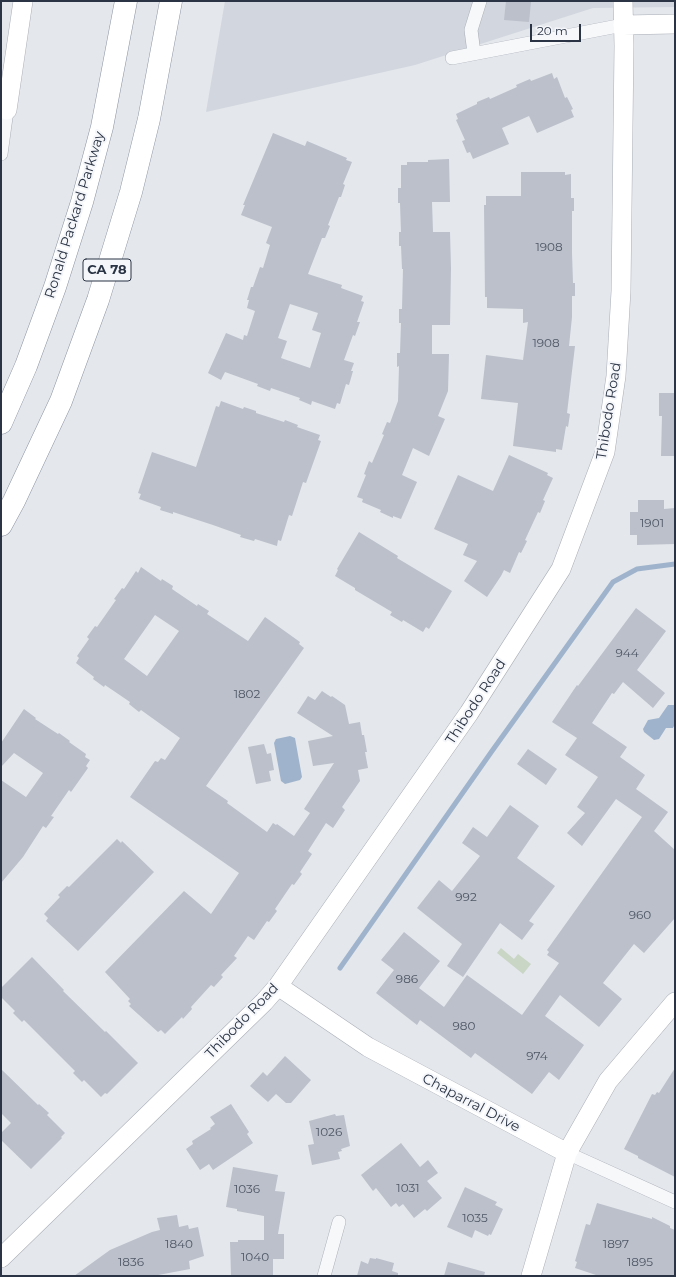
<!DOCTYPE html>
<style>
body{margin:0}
#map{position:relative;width:676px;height:1277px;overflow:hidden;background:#e4e7ec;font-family:Montserrat,sans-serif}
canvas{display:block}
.frame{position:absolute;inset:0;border:2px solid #2b3445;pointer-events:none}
.scale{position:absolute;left:530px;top:24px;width:51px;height:18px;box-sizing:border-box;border:2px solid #2b3445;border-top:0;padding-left:5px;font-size:12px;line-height:14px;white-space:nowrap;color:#2b3445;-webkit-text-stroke:3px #f4f6f9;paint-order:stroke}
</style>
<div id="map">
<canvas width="676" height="1277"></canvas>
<div class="frame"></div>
<div class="scale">20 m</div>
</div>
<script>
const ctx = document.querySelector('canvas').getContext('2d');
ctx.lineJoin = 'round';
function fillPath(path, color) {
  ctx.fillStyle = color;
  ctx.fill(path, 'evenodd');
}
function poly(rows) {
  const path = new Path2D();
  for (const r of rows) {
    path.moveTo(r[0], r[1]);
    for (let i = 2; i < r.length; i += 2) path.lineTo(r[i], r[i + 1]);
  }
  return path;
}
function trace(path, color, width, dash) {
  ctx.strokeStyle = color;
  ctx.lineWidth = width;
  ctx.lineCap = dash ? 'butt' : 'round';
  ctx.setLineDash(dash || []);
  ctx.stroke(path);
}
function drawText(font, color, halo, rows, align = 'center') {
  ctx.font = font + ' Montserrat,sans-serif';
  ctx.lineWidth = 4;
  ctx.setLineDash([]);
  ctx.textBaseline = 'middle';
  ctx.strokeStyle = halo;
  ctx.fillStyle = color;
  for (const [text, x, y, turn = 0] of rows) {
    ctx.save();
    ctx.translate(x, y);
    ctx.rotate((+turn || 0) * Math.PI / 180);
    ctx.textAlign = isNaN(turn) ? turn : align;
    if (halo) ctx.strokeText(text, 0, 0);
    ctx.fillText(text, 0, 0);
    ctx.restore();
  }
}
const built = poly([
 [225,1,675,1,675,7,593,8,415,65,206,112]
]);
const green = poly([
 [501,948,514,959,518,954,531,964,523,974,497,953]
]);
const water = poly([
 [668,705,675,705,675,724,673,728,666,728,659,739,654,740,644,732,643,729,648,720,659,718],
 [290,736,295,738,302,777,300,780,285,784,281,781,274,743,276,739]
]);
const stream = poly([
 [340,968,492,751,613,582,637,569,675,564]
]);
const building = poly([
 [506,1,531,2,529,22,504,20],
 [552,73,554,79,557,77,565,98,567,97,573,109,571,110,574,117,537,133,529,116,502,128,509,144,473,159,470,152,467,153,462,141,465,140,456,120,458,119,456,114,477,104,477,102,489,97,490,99,517,87,516,85,530,79,531,81],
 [273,133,305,146,307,141,347,158,346,160,352,162,343,184,345,185,341,197,339,197,328,225,330,226,325,238,322,238,308,274,342,285,341,288,363,296,361,301,364,302,357,322,360,322,355,336,353,335,344,360,354,363,351,371,353,371,349,385,346,384,340,404,337,403,335,409,312,401,311,405,299,400,300,398,271,388,270,391,257,386,258,384,225,372,221,380,208,373,226,333,243,340,244,335,247,336,255,311,247,308,249,300,247,300,251,287,253,287,260,267,263,268,270,245,266,243,272,227,241,215,245,205,243,205],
 [290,304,318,313,312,330,321,333,310,368,281,358,287,341,278,338],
 [449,159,450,202,432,202,433,232,450,232,451,268,450,325,432,325,432,354,449,354,448,391,438,416,445,419,429,456,413,448,402,475,417,482,401,519,393,516,393,518,380,512,381,510,362,502,363,499,357,497,366,475,364,474,369,461,372,463,384,435,382,434,387,422,390,423,398,401,399,366,397,367,397,353,400,353,401,323,399,323,399,309,402,309,403,269,402,269,401,246,399,246,399,232,401,232,400,203,398,203,398,188,401,188,401,165,407,165,407,162,428,162,428,160],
 [521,172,565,172,565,175,571,174,571,198,574,198,574,211,572,211,572,253,573,283,575,283,575,296,572,296,572,317,569,346,575,346,567,413,570,414,568,427,566,426,562,450,556,449,556,452,513,446,518,403,481,399,486,355,523,360,528,322,523,323,523,309,487,308,487,297,485,297,484,205,486,205,486,196,521,196],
 [659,393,675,393,675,456,661,456,662,416,659,416],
 [221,401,243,409,244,407,256,411,256,413,284,422,285,420,298,425,297,427,320,435,318,440,321,441,306,483,303,482,292,516,289,515,281,541,278,540,277,546,255,539,254,541,240,537,241,535,213,525,173,512,173,514,160,510,161,507,139,499,141,494,138,493,152,452,196,467,216,406,219,407],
 [509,455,548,473,547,475,553,478,543,500,545,501,540,513,538,512,525,540,527,541,521,553,519,552,510,573,504,570,501,576,487,597,464,581,477,561,463,555,468,544,434,529,458,475,493,491],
 [638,500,664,500,664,509,675,508,675,544,637,545,637,535,630,535,630,512,638,512],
 [359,532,398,556,397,558,452,591,429,629,426,627,423,632,403,620,402,622,390,615,392,612,355,590,355,588,335,576,338,570,337,569],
 [141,567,161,581,162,579,173,586,172,589,197,606,198,604,209,611,207,614,248,641,265,617,300,642,299,644,304,648,206,786,228,801,227,803,267,832,273,823,276,825,277,824,294,836,310,813,304,809,334,763,313,766,308,741,333,736,297,713,308,696,315,700,322,691,331,697,332,696,345,705,349,724,360,722,362,735,364,735,367,752,365,752,368,768,358,770,360,781,342,807,345,810,333,828,326,823,308,851,312,854,300,872,302,874,294,885,292,884,275,909,277,911,269,922,267,921,254,940,248,936,234,956,237,958,221,975,223,977,214,987,211,985,191,1007,192,1009,183,1019,182,1017,165,1034,161,1030,158,1032,129,1006,131,1004,128,1001,130,999,105,972,184,891,211,914,239,873,130,797,155,761,158,762,161,758,165,760,180,738,141,710,139,712,129,704,130,702,105,685,104,687,93,679,94,677,76,663,79,658,77,656,89,639,87,637,95,626,97,627,116,600,114,599,122,588,124,589,136,571,138,573],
 [155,615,179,631,147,676,124,659],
 [636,608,666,631,637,670,665,693,653,708,623,682,614,694,612,693,592,723,627,747,620,757,645,775,636,789,668,812,654,831,675,850,675,918,644,953,634,944,603,983,622,999,599,1027,560,995,545,1016,584,1045,559,1080,549,1072,532,1094,475,1053,471,1058,420,1020,417,1025,376,993,394,970,381,960,404,932,440,961,419,988,444,1007,467,975,522,1015,559,963,547,955,549,952,547,950,642,817,616,799,582,846,567,833,585,813,577,807,598,777,565,755,577,738,552,722,577,685,578,686],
 [24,709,36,718,35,719,58,734,59,733,70,741,69,742,86,754,85,757,90,760,86,766,88,768,71,792,69,790,51,816,54,817,46,828,43,826,23,857,1,883,1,780,26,797,43,773,14,753,1,767,1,743],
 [264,744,267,754,271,753,274,770,269,771,271,781,256,784,248,747],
 [528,749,557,769,546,785,517,764],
 [510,805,539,826,517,858,555,886,529,921,534,924,522,940,500,923,463,977,447,966,462,944,417,908,439,880,452,891,480,856,462,843,473,827,487,837],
 [117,839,121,843,122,841,154,872,78,951,46,921,48,918,44,914,60,897,58,895,67,886,69,887],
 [32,957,64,990,63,991,105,1032,106,1031,138,1063,107,1094,105,1093,101,1097,84,1080,82,1082,73,1073,75,1071,24,1020,22,1022,13,1013,15,1011,1,997,1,988],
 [285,1056,311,1080,291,1103,286,1103,276,1094,268,1102,250,1086,263,1072,267,1076],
 [675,1068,675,1177,638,1158,638,1156,624,1149,652,1094,655,1095,657,1092,659,1093],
 [1,1069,38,1105,39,1104,49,1113,47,1115,65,1133,61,1137,62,1138,31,1169,1,1140,1,1133,11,1123,1,1113],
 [231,1104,249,1132,247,1134,253,1143,213,1170,209,1164,200,1170,186,1149,193,1144,192,1141,211,1129,210,1128,215,1124,210,1117],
 [335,1114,336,1116,344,1115,350,1146,341,1149,342,1151,338,1152,340,1159,312,1165,308,1145,314,1144,309,1121],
 [401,1143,420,1167,428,1160,438,1173,427,1181,442,1198,427,1211,425,1209,414,1218,403,1204,399,1207,396,1203,391,1207,376,1188,373,1191,361,1175],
 [233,1167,278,1175,275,1191,285,1192,278,1234,284,1234,284,1259,273,1259,273,1276,231,1275,230,1242,238,1242,238,1240,264,1240,264,1216,237,1211,237,1209,226,1207],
 [465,1187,497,1202,495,1205,503,1209,491,1235,489,1234,488,1236,475,1230,472,1238,447,1227],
 [597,1203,652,1219,652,1217,670,1226,670,1228,675,1230,675,1276,599,1276,575,1268,577,1262,575,1261,586,1224,590,1225],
 [177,1215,179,1227,188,1225,189,1229,198,1227,204,1256,189,1261,190,1269,153,1276,74,1276,110,1250,152,1232,160,1230,157,1218],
 [370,1258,376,1259,376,1258,394,1263,392,1271,398,1273,398,1276,357,1276,361,1261,368,1264],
 [448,1262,485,1272,484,1276,444,1276]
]);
const street = poly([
 [474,53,471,30,480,1],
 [452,58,623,25],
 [1,112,7,110,1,154],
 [567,1153,675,1202],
 [324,1276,339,1222]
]);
const secondary = poly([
 [623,25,675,24],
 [7,110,23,1],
 [278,986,368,1047,567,1153],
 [1,1258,264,1002,278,986,469,713,561,569,605,452,616,376,621,291,624,46,623,1],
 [531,1276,567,1153,608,1081,675,1002]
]);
const highway = poly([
 [1,423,26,366,55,287,82,202,102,127,126,1],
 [1,525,14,501,61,401,98,300,131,192,149,119,171,1]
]);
const numberNames = [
 ["1908",549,247],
 ["1908",546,343],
 ["1901",652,523],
 ["944",627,653],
 ["1802",247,694],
 ["992",466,897],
 ["960",640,915],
 ["986",407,979],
 ["980",464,1026],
 ["974",537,1056],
 ["1026",329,1132],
 ["1031",408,1188],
 ["1036",247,1189],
 ["1035",475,1218],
 ["1840",179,1244],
 ["1897",616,1244],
 ["1040",255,1257],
 ["1836",131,1262],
 ["1895",640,1262]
];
const shields = [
 [107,270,48]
];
const shieldNames = [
 ["CA 78",107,270]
];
const streetNames = [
 ["Ronald Packard Parkway",75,215,-73],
 ["Thibodo Road",609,411,-81],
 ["Thibodo Road",476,702,-57],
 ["Thibodo Road",242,1021,-46],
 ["Chaparral Drive",471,1103,28]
];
fillPath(built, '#d2d6de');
fillPath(green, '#c9d6c5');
fillPath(water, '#9fb4cc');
trace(stream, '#9fb4cc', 5);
fillPath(building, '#bbc0ca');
trace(street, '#a9aeb7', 14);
trace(secondary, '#a9aeb7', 20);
trace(highway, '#8b94a3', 23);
trace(street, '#f7f8fa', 13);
trace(secondary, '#fff', 19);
trace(highway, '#fff', 22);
drawText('12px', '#4f5766', null, numberNames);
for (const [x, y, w] of shields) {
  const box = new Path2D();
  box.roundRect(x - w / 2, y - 11, w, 22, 3);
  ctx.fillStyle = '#f4f6f9';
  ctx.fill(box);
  trace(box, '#2b3445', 1);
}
drawText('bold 13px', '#2b3445', null, shieldNames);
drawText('14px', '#2b3445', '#f4f6f9', streetNames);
</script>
